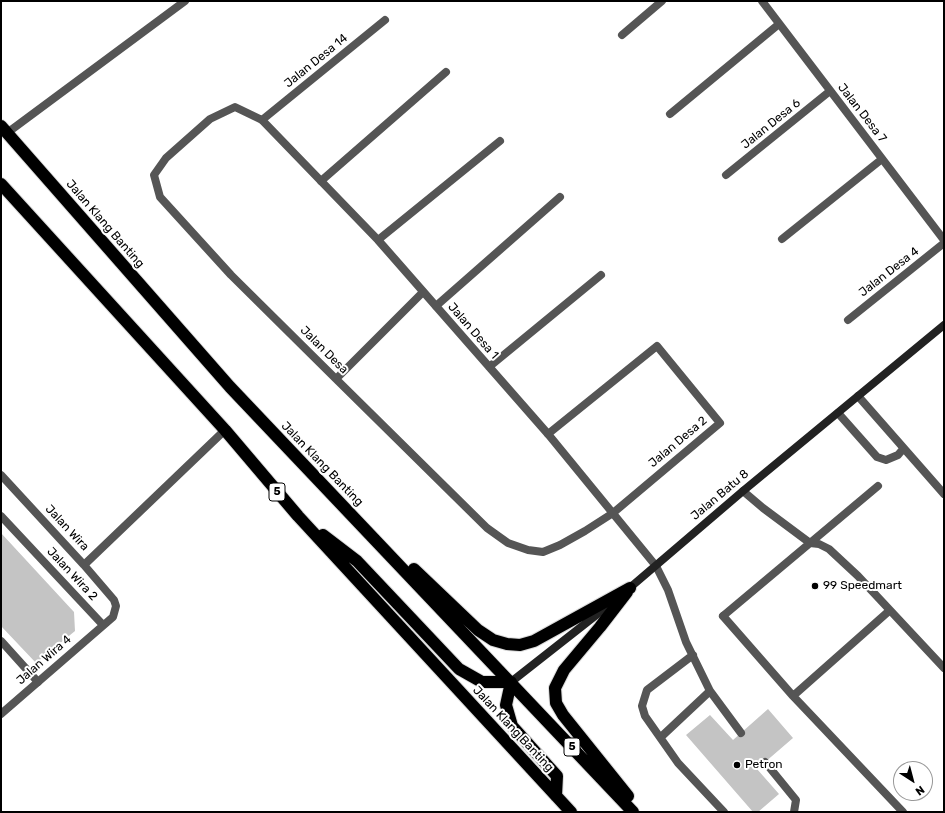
<!DOCTYPE html>
<style>
body{margin:0}
#map{position:relative;width:945px;height:813px;overflow:hidden;background:#fff;font-family:Rubik,sans-serif}
canvas{display:block}
.frame{position:absolute;inset:0;border:2px solid #000;pointer-events:none}
.north{position:absolute;left:893px;top:761px;width:40px;height:40px;box-sizing:border-box;background:#fff;border:1px solid #999;border-radius:50%;rotate:144deg;font-size:11px;font-weight:700;line-height:16px;text-align:center;color:#000}
.north::after{content:'';display:block;margin:auto;width:14px;height:18px;background:#000;clip-path:polygon(50% 0,100% 100%,50% 72%,0 100%)}
</style>
<div id="map">
<canvas width="945" height="813"></canvas>
<div class="frame"></div>
<div class="north">N</div>
</div>
<script>
const ctx = document.querySelector('canvas').getContext('2d');
ctx.lineJoin = 'round';
function fillPath(path, color) {
  ctx.fillStyle = color;
  ctx.fill(path, 'evenodd');
}
function poly(rows) {
  const path = new Path2D();
  for (const r of rows) {
    path.moveTo(r[0], r[1]);
    for (let i = 2; i < r.length; i += 2) path.lineTo(r[i], r[i + 1]);
  }
  return path;
}
function trace(path, color, width, dash) {
  ctx.strokeStyle = color;
  ctx.lineWidth = width;
  ctx.lineCap = dash ? 'butt' : 'round';
  ctx.setLineDash(dash || []);
  ctx.stroke(path);
}
function drawText(font, color, halo, rows, align = 'center') {
  ctx.font = font + ' Rubik,sans-serif';
  ctx.lineWidth = 4;
  ctx.setLineDash([]);
  ctx.textBaseline = 'middle';
  ctx.strokeStyle = halo;
  ctx.fillStyle = color;
  for (const [text, x, y, turn = 0] of rows) {
    ctx.save();
    ctx.translate(x, y);
    ctx.rotate((+turn || 0) * Math.PI / 180);
    ctx.textAlign = isNaN(turn) ? turn : align;
    if (halo) ctx.strokeText(text, 0, 0);
    ctx.fillText(text, 0, 0);
    ctx.restore();
  }
}
const building = poly([
 [1,533,74,612,75,631,36,663,1,626],
 [768,709,793,738,757,769,779,794,758,812,753,812,686,735,710,715,733,740]
]);
const lane = poly([
 [262,120,235,107,210,119,166,158,154,175,160,197,231,275,336,379,487,528,508,543,528,550,543,552,560,545,585,531,613,513,720,423,657,346,548,434],
 [321,181,446,72],
 [436,306,560,197],
 [336,379,423,292],
 [656,566,668,590,686,642,710,691,741,733],
 [723,616,793,696,903,812],
 [1,641,38,682],
 [693,655,647,690,642,706,645,716,678,763,724,812],
 [793,696,889,611],
 [661,737,710,691],
 [765,762,796,800,794,812]
]);
const street = poly([
 [762,1,944,240],
 [385,20,262,120,378,240,548,434,656,566],
 [622,35,662,1],
 [670,114,779,24],
 [7,133,185,1],
 [726,175,830,91],
 [782,239,882,159],
 [378,240,500,141],
 [848,320,944,243],
 [489,367,601,275],
 [858,396,944,494],
 [838,413,877,457,886,460,898,455,903,449],
 [1,475,84,565,114,600,116,606,113,617,1,714],
 [743,491,763,508,810,543,819,544,829,549,858,576,944,668],
 [1,516,103,625],
 [84,565,225,430],
 [723,616,878,486]
]);
const secondary = poly([
 [626,591,743,491,944,325],
 [511,682,609,605]
]);
const highway = poly([
 [1,126,230,387,633,812],
 [1,184,225,430,298,516,571,812],
 [323,535,357,561,459,669,482,682,511,682],
 [414,569,478,630,493,640,507,644,520,645,534,641,630,588],
 [627,592,600,627,564,670,555,688,556,703,563,715,628,796],
 [511,682,506,705,512,726,557,776,556,796]
]);
const markers = [
 [815,586,4,"#000"],
 [737,765,4,"#000"]
];
const shields = [
 [277,492,16],
 [572,747,16]
];
const shieldNames = [
 ["5",277,492],
 ["5",572,747]
];
const streetNames = [
 ["Jalan Desa 14",316,61,-39],
 ["Jalan Desa 7",862,113,52],
 ["Jalan Desa 6",771,124,-39],
 ["Jalan Klang Banting",105,224,49],
 ["Jalan Desa 4",889,272,-38],
 ["Jalan Desa 1",473,331,49],
 ["Jalan Desa",324,350,45],
 ["Jalan Desa 2",678,442,-40],
 ["Jalan Klang Banting",322,464,46],
 ["Jalan Batu 8",720,495,-40],
 ["Jalan Wira",67,528,47],
 ["Jalan Wira 2",72,574,47],
 ["Jalan Wira 4",44,660,-41],
 ["Jalan Klang Banting",513,729,47]
];
const poiNames = [
 ["99 Speedmart",823,586],
 ["Petron",745,765]
];
fillPath(building, '#c4c4c4');
trace(highway, '#dbdbdb', 14);
trace(lane, '#555', 8);
trace(street, '#555', 8);
trace(secondary, '#222', 8);
trace(highway, '#000', 12);
for (const [x, y, r, color] of markers) {
  const dot = new Path2D();
  dot.arc(x, y, r, 0, 2 * Math.PI);
  ctx.fillStyle = color;
  ctx.fill(dot);
  trace(dot, '#fff', 1.5);
}
for (const [x, y, w] of shields) {
  const box = new Path2D();
  box.roundRect(x - w / 2, y - 9, w, 18, 3);
  ctx.fillStyle = '#fff';
  ctx.fill(box);
  trace(box, '#000', 1);
}
drawText('bold 11px', '#000', null, shieldNames);
drawText('12px', '#000', '#fff', streetNames);
drawText('12px', '#000', '#fff', poiNames, 'left');
</script>
